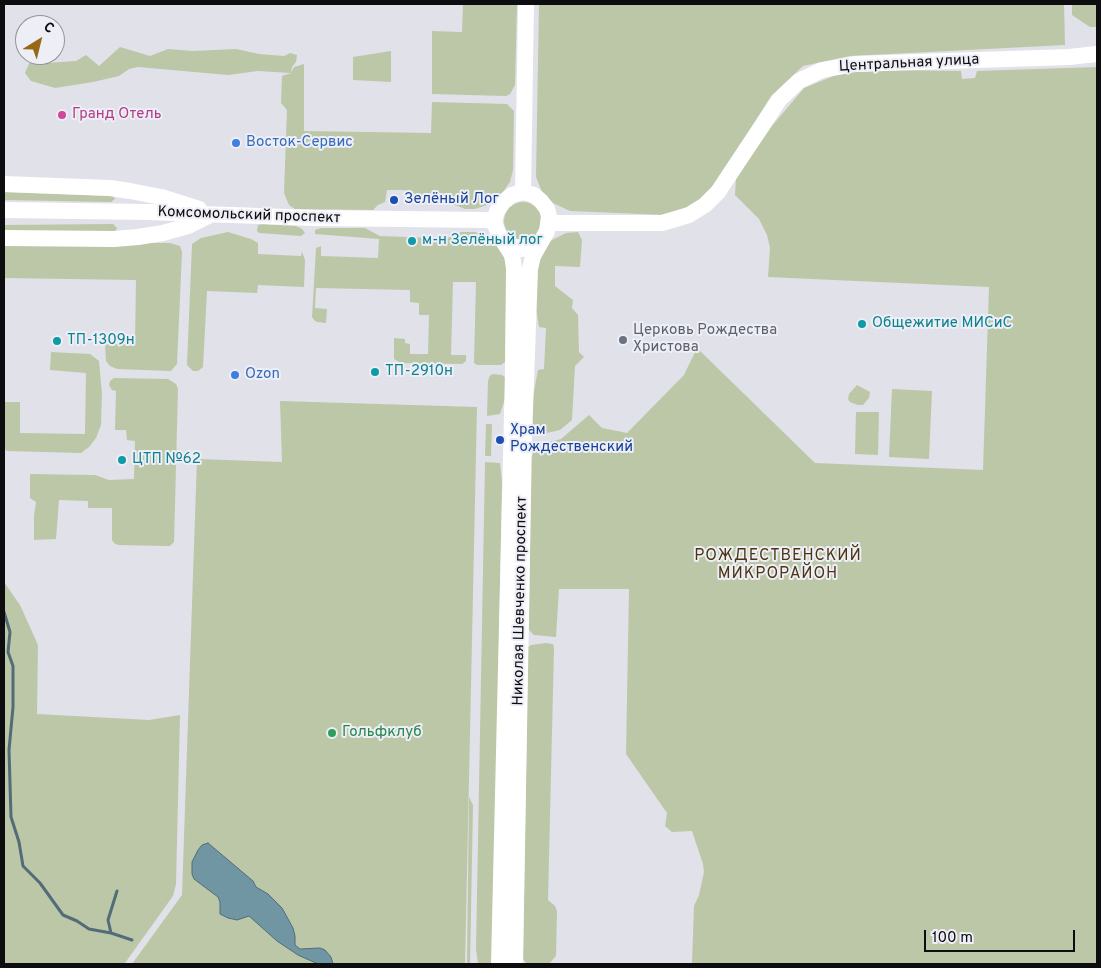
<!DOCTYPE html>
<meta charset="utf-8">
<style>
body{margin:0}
#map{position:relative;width:1101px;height:968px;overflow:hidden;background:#e1e1e9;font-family:Overpass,sans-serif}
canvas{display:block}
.frame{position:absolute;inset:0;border:5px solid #0d0d0f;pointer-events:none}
.north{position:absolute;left:15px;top:15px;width:50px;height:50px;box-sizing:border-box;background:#eeeef6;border:1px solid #94949a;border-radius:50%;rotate:36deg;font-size:14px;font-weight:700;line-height:20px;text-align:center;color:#0d0d0f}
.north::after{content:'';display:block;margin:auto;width:18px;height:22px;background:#966817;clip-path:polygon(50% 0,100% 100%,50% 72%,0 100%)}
.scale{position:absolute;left:924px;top:930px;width:151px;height:22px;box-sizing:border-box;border:2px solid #0d0d0f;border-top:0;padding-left:6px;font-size:15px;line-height:18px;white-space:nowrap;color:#0d0d0f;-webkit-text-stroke:4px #eeeef6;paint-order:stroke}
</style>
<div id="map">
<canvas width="1101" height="968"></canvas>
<div class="frame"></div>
<div class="north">С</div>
<div class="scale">100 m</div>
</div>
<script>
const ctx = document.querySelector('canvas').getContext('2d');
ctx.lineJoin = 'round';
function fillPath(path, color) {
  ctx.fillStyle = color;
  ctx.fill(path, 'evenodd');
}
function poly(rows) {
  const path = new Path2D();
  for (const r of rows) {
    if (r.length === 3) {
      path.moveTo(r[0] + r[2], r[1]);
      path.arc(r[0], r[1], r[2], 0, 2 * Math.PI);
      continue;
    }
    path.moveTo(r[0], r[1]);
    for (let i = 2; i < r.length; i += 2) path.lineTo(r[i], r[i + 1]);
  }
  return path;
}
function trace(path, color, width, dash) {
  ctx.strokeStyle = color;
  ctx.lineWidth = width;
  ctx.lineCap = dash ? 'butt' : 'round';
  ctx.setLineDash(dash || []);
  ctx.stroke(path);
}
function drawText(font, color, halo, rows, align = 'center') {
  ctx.font = font + ' Overpass,sans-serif';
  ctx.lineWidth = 4;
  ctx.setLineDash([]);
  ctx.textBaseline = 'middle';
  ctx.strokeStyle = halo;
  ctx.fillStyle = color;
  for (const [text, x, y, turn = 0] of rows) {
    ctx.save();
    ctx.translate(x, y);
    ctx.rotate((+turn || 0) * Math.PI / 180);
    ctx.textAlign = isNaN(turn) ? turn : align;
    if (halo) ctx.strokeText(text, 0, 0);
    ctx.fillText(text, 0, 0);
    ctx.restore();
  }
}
const green = poly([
 [463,4,517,4,515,85,510,94,506,96,432,94,432,31,462,32],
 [539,4,1064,4,1065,45,850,56,803,66,771,96,714,188,696,204,666,215,570,211,553,203,542,192,536,177],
 [1072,4,1097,4,1097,27,1090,27,1072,15],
 [120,47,150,56,168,49,193,51,236,49,259,54,284,56,290,53,297,55,296,62,292,67,291,73,294,67,304,64,304,131,431,133,432,102,507,104,514,111,513,170,510,182,498,199,490,204,475,209,465,209,450,203,405,201,405,190,387,190,385,202,378,205,373,210,295,209,289,205,284,193,287,110,281,103,282,76,291,73,258,71,228,75,138,67,129,69,119,76,93,82,55,88,31,81,25,73,31,59,47,63,76,61,86,55,99,66],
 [391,51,391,82,353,80,353,57],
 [1097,67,1097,964,692,964,694,906,699,895,704,872,703,864,692,831,672,832,665,826,667,813,626,754,629,589,559,589,556,637,534,635,529,630,531,458,534,451,546,443,561,439,589,415,602,428,627,433,684,375,697,348,815,463,983,470,989,287,768,277,770,248,767,235,759,219,735,195,736,178,772,126,804,88,841,73,893,70,961,71,962,79,975,78,977,71],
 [4,192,113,196,115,199,111,202,4,200],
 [523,221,19],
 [113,224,117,228,115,232,4,233,4,225],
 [263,224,296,226,302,229,305,233,301,236,259,233,257,231,258,225],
 [321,228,365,228,380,236,434,238,448,238,461,232,475,232,490,237,497,242,507,264,505,362,501,365,477,365,474,363,476,282,453,282,451,355,466,355,466,361,462,364,401,363,394,359,394,338,405,339,405,343,410,344,410,354,428,354,429,315,419,315,419,303,410,302,410,290,316,288,315,308,327,309,326,323,317,322,314,320,312,317,316,248,321,246,321,256,378,258,379,239,315,234,315,230],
 [228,232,251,239,258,243,258,254,301,256,302,252,305,260,304,287,258,285,257,293,207,291,203,367,198,371,193,371,187,365,192,244,201,238],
 [578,232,582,240,580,267,555,266,555,286,573,300,572,308,578,315,579,352,584,357,575,366,572,420,560,430,542,434,533,427,532,419,533,397,538,370,544,369,546,328,539,327,535,303,536,266,548,242,566,233],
 [4,242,170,243,180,246,182,252,177,364,171,371,117,369,110,366,106,361,105,344,135,344,136,280,4,278],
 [51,352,90,354,99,361,102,394,101,425,96,438,89,447,81,453,7,451,4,448,5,402,20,402,20,433,85,434,86,373,50,370],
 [492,374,502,375,506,378,505,399,500,414,487,416,488,382,489,377],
 [114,378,168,379,176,384,178,389,174,542,170,546,165,546,118,545,114,543,112,540,112,508,88,508,88,501,59,500,56,539,34,540,34,516,36,502,30,498,30,474,95,475,109,480,134,479,135,441,127,440,126,430,115,430,116,391,112,390,109,385,110,381],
 [857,385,870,392,869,398,863,405,858,405,850,402,848,399,849,394],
 [892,389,932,391,929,459,889,457],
 [280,401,477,407,465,964,132,964,182,895,197,459,282,462],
 [856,412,879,412,878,455,855,454],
 [486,424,492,424,491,456,485,456],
 [485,462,500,463,502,482,493,964,478,964,476,949],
 [4,582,20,605,38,645,37,714,149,720,180,715,176,884,173,896,125,963,122,964,4,964],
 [546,643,553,644,554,648,548,900,555,906,557,911,556,956,549,964,527,964,523,959,528,647,531,645],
 [469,797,473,805,470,964,467,964]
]);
const water = poly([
 [208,843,253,881,256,887,268,894,282,908,293,928,295,936,295,945,300,949,320,948,325,950,331,957,333,964,318,964,298,955,277,941,249,916,237,920,228,918,220,914,220,902,218,897,194,879,192,874,192,862,198,850,202,845,208,843]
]);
const stream = poly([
 [4,612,10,632,8,652,13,666,13,707,9,750,11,817,19,842,23,866,40,883,63,915,77,921,89,929,111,933,132,940],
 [111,933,108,920,117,891]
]);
const secondary = poly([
 [4,184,110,188,130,191,161,197,199,209],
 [523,192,526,4],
 [4,210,148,212,314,218,487,220,494,222],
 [549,223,662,223,689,215,705,205,718,192,779,100,799,81,822,70,855,64,1069,57,1097,54],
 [4,238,114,239,138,237,163,233,188,226,208,216],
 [499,964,513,371,514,268,512,255,499,235,494,222,497,211,503,202,512,195,523,192,534,195,541,201,547,209,549,216,547,231,542,240,535,245,521,249,505,243],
 [515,964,524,438,530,269,533,256,542,240]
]);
const markers = [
 [62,115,5,"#d1479c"],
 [236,143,5,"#3f7fe0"],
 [394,200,5,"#1a4fb4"],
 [412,241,5,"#0f9aa8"],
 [862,324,5,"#0f9aa8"],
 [623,340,5,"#6b7280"],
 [57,341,5,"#0f9aa8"],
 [375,372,5,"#0f9aa8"],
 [235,375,5,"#3f7fe0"],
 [500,440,5,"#1a4fb4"],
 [122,460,5,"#0f9aa8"],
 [332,733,5,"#2e9e5b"]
];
const streetNames = [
 ["Центральная улица",909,64,-3],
 ["Комсомольский проспект",249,216,2],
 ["Николая Шевченко проспект",521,601,-89]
];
const hotelNames = [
 ["Гранд Отель",72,115]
];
const shopNames = [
 ["Восток-Сервис",246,143],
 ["Ozon",245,375]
];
const transitNames = [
 ["Зелёный Лог",404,200],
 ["Храм",510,431],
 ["Рождественский",510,448]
];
const cultureNames = [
 ["м-н Зелёный лог",422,241],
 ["Общежитие МИСиС",872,324],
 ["ТП-1309н",67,341],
 ["ТП-2910н",385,372],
 ["ЦТП №62",132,460]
];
const worshipNames = [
 ["Церковь Рождества",633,331],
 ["Христова",633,348]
];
const leisureNames = [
 ["Гольфклуб",342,733]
];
const neighbourhoodNames = [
 ["РОЖДЕСТВЕНСКИЙ",778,557],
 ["МИКРОРАЙОН",778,575]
];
fillPath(green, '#bcc7a7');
fillPath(water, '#7096a3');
trace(water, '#526d77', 1);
trace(stream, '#526d77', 3);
trace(secondary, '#fff', 16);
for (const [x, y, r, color] of markers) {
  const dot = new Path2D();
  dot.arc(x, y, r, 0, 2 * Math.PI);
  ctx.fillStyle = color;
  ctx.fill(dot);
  trace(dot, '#eeeef6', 2);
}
drawText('15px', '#0d0d0f', '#eeeef6', streetNames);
drawText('15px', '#b23c85', '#eeeef6', hotelNames, 'left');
drawText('15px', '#366cbe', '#eeeef6', shopNames, 'left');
drawText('15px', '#164399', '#eeeef6', transitNames, 'left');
drawText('15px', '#0d838f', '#eeeef6', cultureNames, 'left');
drawText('15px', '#5b616d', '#eeeef6', worshipNames, 'left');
drawText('15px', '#27864d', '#eeeef6', leisureNames, 'left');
ctx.letterSpacing = '1px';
drawText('16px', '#4b3410', '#eeeef6', neighbourhoodNames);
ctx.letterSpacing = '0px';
</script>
